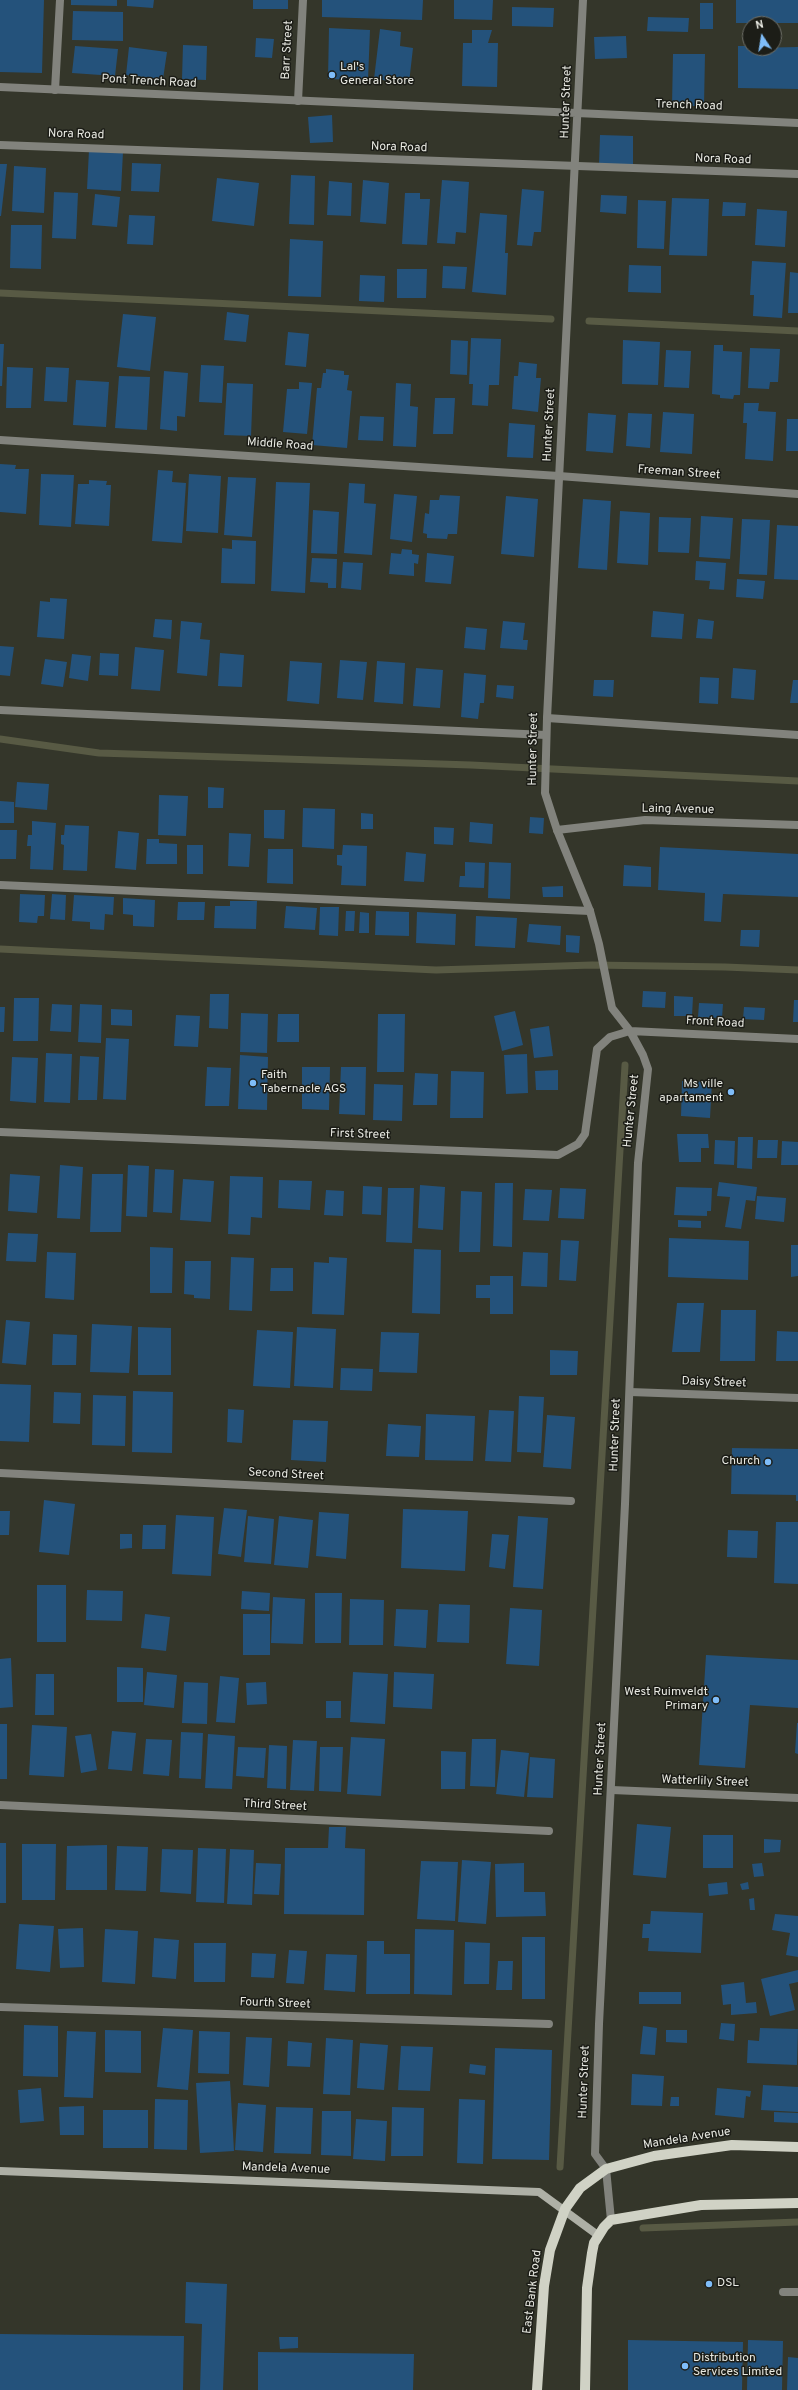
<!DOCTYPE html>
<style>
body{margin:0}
#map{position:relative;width:798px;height:2390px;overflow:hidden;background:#34362a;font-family:Overpass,sans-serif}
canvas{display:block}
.north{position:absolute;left:742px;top:16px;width:40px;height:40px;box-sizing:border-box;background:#1c1d17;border:1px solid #6e6f68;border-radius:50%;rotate:348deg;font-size:11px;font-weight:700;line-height:16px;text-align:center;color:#e8e9e2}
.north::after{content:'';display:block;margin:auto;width:14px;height:18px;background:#7fbdf9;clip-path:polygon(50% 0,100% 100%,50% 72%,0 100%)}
</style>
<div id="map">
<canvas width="798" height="2390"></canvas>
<div class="north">N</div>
</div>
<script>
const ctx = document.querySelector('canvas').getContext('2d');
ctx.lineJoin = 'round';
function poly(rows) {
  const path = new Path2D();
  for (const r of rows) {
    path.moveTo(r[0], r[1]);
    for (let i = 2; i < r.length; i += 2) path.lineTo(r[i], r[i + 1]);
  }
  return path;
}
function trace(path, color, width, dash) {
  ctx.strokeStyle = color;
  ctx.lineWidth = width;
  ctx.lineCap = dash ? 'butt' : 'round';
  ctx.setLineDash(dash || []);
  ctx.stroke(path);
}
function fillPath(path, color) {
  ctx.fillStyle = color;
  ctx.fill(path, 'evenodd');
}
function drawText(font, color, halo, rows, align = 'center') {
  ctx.font = font + ' Overpass,sans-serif';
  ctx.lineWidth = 3;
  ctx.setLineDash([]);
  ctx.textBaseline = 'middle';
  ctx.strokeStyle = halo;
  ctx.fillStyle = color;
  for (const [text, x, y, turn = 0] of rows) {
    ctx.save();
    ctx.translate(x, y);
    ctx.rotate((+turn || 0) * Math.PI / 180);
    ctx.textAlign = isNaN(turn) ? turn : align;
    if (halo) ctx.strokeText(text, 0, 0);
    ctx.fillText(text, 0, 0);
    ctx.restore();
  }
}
const stream = poly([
 [0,293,551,319],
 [589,321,798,331],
 [0,739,99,753,471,765,798,781],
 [0,949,436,970,592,965,725,967,798,970],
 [560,2167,625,1065],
 [643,2228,798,2222]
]);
const building = poly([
 [0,0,44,0,42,73,0,72],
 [71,0,117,0,117,6,71,5],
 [127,0,154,0,153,8,127,6],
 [253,0,288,0,288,9,253,9],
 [322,0,423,0,422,20,322,17],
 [454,0,493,0,492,20,454,19],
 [736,0,798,0,798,23,736,23],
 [700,3,713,3,713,29,700,29],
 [512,7,554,8,553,27,512,26],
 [73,11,123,12,123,41,72,40],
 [648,17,689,18,688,32,647,31],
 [329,28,370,30,368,80,328,79],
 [380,29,401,32,400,46,413,48,409,83,374,79],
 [472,30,492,30,488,43,498,43,497,87,462,86,463,43,472,43],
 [626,36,627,58,595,59,594,37],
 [256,38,274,39,272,58,255,57],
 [183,45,207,46,206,80,182,79],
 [75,46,118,49,115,76,72,73],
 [738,46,750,46,750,48,798,47,798,89,738,88],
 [129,47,167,52,163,79,126,75],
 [673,54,705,54,704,106,672,106],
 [332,115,333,142,310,143,308,117],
 [600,135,633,136,633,166,599,165],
 [89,150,123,152,121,191,87,189],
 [132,163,161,164,159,192,131,191],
 [0,164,7,164,1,216,0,216],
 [14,166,46,168,44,213,12,211],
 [291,175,315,176,314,225,289,224],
 [217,178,259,183,254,226,212,221],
 [363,180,389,183,386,224,360,222],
 [442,180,469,182,466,233,456,232,455,244,437,243],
 [329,181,352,183,351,216,327,215],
 [522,189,544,191,541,232,534,232,532,246,517,245],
 [54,192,78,193,76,239,52,238],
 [405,193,420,193,420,199,430,199,427,245,402,244],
 [95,194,120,197,117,227,92,225],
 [601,195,627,196,626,214,600,212],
 [672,198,709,199,707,256,669,255],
 [638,200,666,201,664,249,637,248],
 [723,202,746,203,745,216,722,216],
 [757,209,787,211,785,247,755,245],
 [480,213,507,215,505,253,508,253,506,295,472,292],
 [129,215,155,216,153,245,127,244],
 [11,225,42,225,41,269,10,268],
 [290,239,323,241,321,297,288,296],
 [752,261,786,263,782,318,753,316,754,295,750,295],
 [629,265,661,266,661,293,628,292],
 [443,266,467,267,465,289,442,288],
 [397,269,427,269,426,298,397,298],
 [790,272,798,273,798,313,788,313],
 [360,275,385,276,384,302,359,301],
 [227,312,249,315,246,342,224,340],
 [123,314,156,317,150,371,117,367],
 [288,332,309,334,306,367,285,365],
 [471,338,501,339,499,385,489,385,488,406,472,405,473,384,469,384],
 [451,340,468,341,467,375,450,374],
 [623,340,660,342,658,385,622,384],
 [0,344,4,344,2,386,0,386],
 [714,345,723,345,723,351,742,352,740,395,734,395,733,399,720,398,720,395,712,394],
 [750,348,780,349,778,382,770,382,769,389,748,388],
 [666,350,691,351,689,388,664,387],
 [519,362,537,364,536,378,541,378,538,412,512,409,514,376,518,376],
 [201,365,224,366,222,403,199,402],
 [7,367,33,368,31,408,6,408],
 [46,367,69,368,67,402,44,401],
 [326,369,344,371,344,375,349,375,347,390,352,391,347,448,312,445,317,388,321,388,323,373,326,373],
 [164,371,188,373,185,417,177,416,177,431,160,429],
 [119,376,150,377,147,430,115,428],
 [76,380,109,382,106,427,73,425],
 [299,382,312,383,307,434,283,432,287,389,299,389],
 [227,383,253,384,251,436,224,435],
 [396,383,411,384,410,406,418,407,416,447,393,446],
 [435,398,455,398,453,434,433,434],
 [744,403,759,403,758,411,776,412,773,461,745,459,747,423,743,423],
 [663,412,694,414,692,454,660,452],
 [588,413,616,415,613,453,586,451],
 [628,413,652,414,650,448,626,446],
 [360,416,384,417,383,441,358,440],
 [787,419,798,419,798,451,786,451],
 [509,423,535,425,533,458,507,457],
 [0,464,16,465,15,469,29,469,26,514,0,512],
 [158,470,173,471,172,482,186,483,182,543,152,541],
 [41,474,74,475,71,527,39,525],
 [189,474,221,476,218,533,186,531],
 [228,477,256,478,252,537,224,535],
 [89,480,107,481,106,485,111,485,109,526,75,524,78,484,89,484],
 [276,482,310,483,305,593,271,591],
 [349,483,365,484,364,503,376,504,372,555,344,553],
 [394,494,417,496,412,542,390,539],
 [440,495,460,496,457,534,448,534,447,539,427,538,427,534,423,533,425,513,429,514,430,500,439,500],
 [506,496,538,499,534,557,501,554],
 [583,499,611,501,607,570,578,568],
 [313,510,339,512,337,554,311,553],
 [620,511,650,513,648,565,617,563],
 [701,516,733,518,730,559,699,557],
 [659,517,691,518,689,553,658,552],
 [742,519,770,520,767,575,739,574],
 [777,525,798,526,798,580,774,579],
 [232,540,256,541,255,584,221,583,222,548,232,549],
 [402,549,412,550,412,554,419,555,418,564,414,563,414,576,389,574,391,553,401,554],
 [427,553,454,556,451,584,425,582],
 [312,558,337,559,336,588,328,588,328,583,310,582],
 [696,561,726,563,724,590,709,589,710,581,695,580],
 [343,562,363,563,361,590,341,588],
 [737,579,765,581,763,599,736,597],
 [50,598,67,599,64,639,37,637,40,601,50,602],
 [653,611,684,614,682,639,651,637],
 [155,619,172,620,171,639,153,637],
 [698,619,714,621,712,639,696,638],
 [181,621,202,623,200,639,210,640,207,676,177,673],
 [503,621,525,623,523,640,528,640,527,650,500,648],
 [466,627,487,629,485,650,464,648],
 [0,646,14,647,10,676,0,675],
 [135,647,164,650,160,691,131,689],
 [100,653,119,654,118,676,99,675],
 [220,653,244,655,242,687,218,686],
 [72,654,91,656,88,681,69,678],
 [45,659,67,662,63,687,41,684],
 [340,660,367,662,363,700,337,698],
 [290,661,322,663,319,704,287,701],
 [377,661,405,663,403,704,374,702],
 [416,668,443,670,440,708,413,706],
 [733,668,756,670,754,700,731,698],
 [464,673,486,675,484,703,480,703,478,719,461,717],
 [700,677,719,678,718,704,699,703],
 [594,680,614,680,613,697,593,696],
 [793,680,798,680,798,703,790,703],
 [497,685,514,686,513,699,496,697],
 [17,782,49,784,47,810,15,807],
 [208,787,224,788,223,808,208,808],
 [159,795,188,796,186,836,158,835],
 [0,801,14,802,14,823,0,823],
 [303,808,335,809,334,849,302,847],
 [264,810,285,810,284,839,264,838],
 [361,813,373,814,373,829,361,829],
 [530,817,544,818,543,834,529,833],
 [32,821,56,823,53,870,30,869,31,846,27,846,28,835,32,835],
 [470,822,493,824,492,844,469,842],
 [65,825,89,826,87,871,63,870,64,845,61,844,61,835,64,835],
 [434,827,454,828,453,845,434,844],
 [0,830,17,830,16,859,0,859],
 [118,831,139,833,136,870,115,868],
 [229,833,251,834,249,867,228,866],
 [147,839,159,839,159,843,177,844,177,864,146,864],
 [187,845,203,845,203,874,187,874],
 [343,845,367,846,366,886,341,885,342,866,337,865,337,855,342,855],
 [660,847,798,854,798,897,723,894,721,922,704,921,705,893,658,890],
 [268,849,293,849,293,884,267,883],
 [406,852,426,854,424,882,404,881],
 [465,862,485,863,484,888,459,887,460,876,465,876],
 [489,862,511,863,510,899,488,898],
 [624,865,651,867,651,887,623,886],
 [563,886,563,897,543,897,542,887],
 [20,894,45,895,44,916,38,916,37,923,19,922],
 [52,894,66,895,65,920,50,919],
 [74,895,114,897,113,915,105,914,104,930,90,929,90,922,72,921],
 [123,898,155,900,154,927,133,926,133,915,123,914],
 [230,901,257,901,256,929,214,928,215,906,230,906],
 [178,902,205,902,204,920,177,920],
 [286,906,317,908,315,930,284,928],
 [320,907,339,907,338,936,319,935],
 [346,911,355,911,354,931,345,931],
 [376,911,409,912,409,936,375,935],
 [360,912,369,913,369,933,359,933],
 [417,912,456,914,455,945,416,943],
 [476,916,517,918,515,948,475,946],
 [529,924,561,926,560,945,527,942],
 [741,930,760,930,759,947,740,946],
 [566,935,580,936,579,953,566,952],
 [643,991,666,992,665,1008,642,1007],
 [210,994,229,994,228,1029,209,1028],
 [674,996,693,997,692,1016,674,1016],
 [14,998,39,998,38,1041,13,1041],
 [794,1000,798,1000,798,1022,793,1022],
 [699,1003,723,1004,722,1018,698,1017],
 [52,1004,72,1005,71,1032,50,1031],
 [80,1004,102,1005,101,1043,78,1042],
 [0,1007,5,1007,4,1032,0,1032],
 [744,1007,765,1008,764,1020,743,1019],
 [111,1009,132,1010,132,1026,111,1025],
 [515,1011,523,1045,502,1051,494,1016],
 [241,1013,268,1014,267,1053,240,1052],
 [278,1014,299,1014,299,1042,277,1042],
 [378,1014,405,1014,404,1072,377,1072],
 [176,1015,200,1016,198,1047,174,1046],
 [549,1026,553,1056,534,1058,530,1029],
 [106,1038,129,1039,126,1100,103,1099],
 [46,1053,72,1054,70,1103,44,1102],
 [527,1054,528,1093,506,1094,504,1055],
 [240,1055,268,1057,267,1110,238,1109],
 [80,1056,99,1057,97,1100,78,1100],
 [12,1057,38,1058,36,1103,10,1101],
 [207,1067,231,1068,229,1106,205,1106],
 [302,1067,330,1067,329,1110,302,1109],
 [341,1067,366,1067,365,1115,339,1114],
 [558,1070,558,1090,536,1090,535,1071],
 [451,1071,484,1072,483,1118,450,1118],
 [415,1073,438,1074,437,1105,413,1105],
 [682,1081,712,1082,710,1118,681,1116],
 [374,1084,403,1085,402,1121,373,1120],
 [677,1134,708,1134,709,1148,701,1148,701,1162,679,1162],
 [738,1137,753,1137,752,1169,737,1168],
 [715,1140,735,1141,734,1165,714,1164],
 [758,1140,778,1140,777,1158,757,1158],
 [782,1141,798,1142,798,1165,781,1165],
 [60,1165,83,1167,80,1219,57,1218],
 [128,1165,149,1166,147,1217,126,1216],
 [155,1169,174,1170,172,1213,153,1212],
 [10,1174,40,1176,37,1213,8,1211],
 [92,1174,123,1174,121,1232,90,1232],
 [230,1176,263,1177,262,1218,251,1217,250,1235,228,1234],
 [183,1179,214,1181,211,1222,180,1220],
 [279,1180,312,1181,310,1210,278,1208],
 [719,1182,757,1187,755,1201,746,1200,741,1229,725,1227,730,1197,717,1196],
 [495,1183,513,1183,512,1247,493,1246],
 [420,1185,445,1187,443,1230,418,1228],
 [363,1186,382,1187,381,1215,362,1214],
 [676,1187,712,1188,711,1211,707,1211,707,1216,674,1215],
 [388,1188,414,1188,412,1243,386,1242],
 [560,1188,586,1189,584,1219,558,1218],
 [525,1189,552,1190,549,1221,523,1220],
 [326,1190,344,1191,343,1216,324,1215],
 [461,1191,482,1192,480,1252,459,1252],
 [757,1196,786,1198,784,1222,755,1219],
 [678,1220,701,1221,701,1228,678,1227],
 [8,1233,38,1234,36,1262,6,1261],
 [669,1238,749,1241,748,1280,668,1277],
 [561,1240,579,1241,576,1281,559,1280],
 [791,1245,798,1245,798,1276,791,1277],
 [150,1247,173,1248,172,1293,150,1293],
 [414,1249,441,1250,440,1314,412,1313],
 [47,1252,76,1253,74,1300,45,1298],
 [523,1252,548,1253,547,1287,521,1286],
 [231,1257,254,1258,252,1311,229,1310],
 [329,1257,347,1258,344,1315,312,1314,314,1262,329,1263],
 [185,1261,211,1261,210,1299,194,1298,194,1295,184,1294],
 [271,1268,293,1268,293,1291,270,1291],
 [490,1276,513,1276,513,1314,490,1314,490,1298,476,1298,476,1285,490,1285],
 [677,1303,704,1303,700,1352,672,1352],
 [721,1310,756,1310,755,1361,720,1361],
 [6,1320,30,1322,26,1365,2,1363],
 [92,1324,132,1326,129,1373,90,1372],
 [138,1327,171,1328,171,1375,138,1375],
 [297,1327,336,1329,333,1388,294,1386],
 [257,1330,293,1332,290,1388,253,1386],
 [777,1331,798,1332,798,1361,776,1361],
 [381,1332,419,1333,417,1373,379,1372],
 [53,1334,77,1335,76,1365,52,1365],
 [550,1350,578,1351,577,1375,550,1375],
 [341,1368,373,1369,372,1391,340,1390],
 [0,1384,31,1385,29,1442,0,1441],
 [133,1391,173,1392,172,1453,132,1452],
 [54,1392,81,1393,80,1424,53,1423],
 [93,1395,126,1396,125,1446,92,1445],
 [519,1396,544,1397,541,1453,517,1452],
 [228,1409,244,1410,242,1443,227,1442],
 [489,1410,514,1411,511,1462,485,1461],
 [426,1414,475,1416,473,1461,425,1460],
 [547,1415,575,1417,571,1469,543,1467],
 [293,1420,328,1421,326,1462,291,1460],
 [388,1424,421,1426,419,1457,386,1456],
 [732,1448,798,1449,798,1501,796,1501,796,1495,731,1494],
 [44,1500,75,1504,69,1555,39,1552],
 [224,1508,247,1510,241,1557,218,1554],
 [403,1509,468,1511,465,1571,401,1568],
 [0,1511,10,1511,9,1535,0,1535],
 [319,1512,349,1514,346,1559,316,1556],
 [176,1515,214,1517,211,1576,172,1574],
 [248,1516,274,1519,271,1564,244,1562],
 [279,1516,313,1520,308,1568,274,1565],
 [518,1516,548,1518,543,1589,513,1587],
 [776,1522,798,1522,798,1584,774,1583],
 [143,1525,166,1525,165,1549,142,1549],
 [728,1530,758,1531,757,1558,727,1557],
 [120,1534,132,1534,132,1548,120,1549],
 [492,1534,509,1535,505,1569,489,1567],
 [37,1585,66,1585,66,1642,37,1642],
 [87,1590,123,1591,122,1621,86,1620],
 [242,1591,270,1593,269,1611,241,1609],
 [315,1593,342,1593,341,1643,315,1643],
 [273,1597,305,1599,303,1644,271,1643],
 [350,1599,384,1600,383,1645,349,1645],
 [439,1604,470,1605,469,1643,437,1642],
 [510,1608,542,1610,539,1666,506,1664],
 [396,1609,428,1610,426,1648,394,1646],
 [145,1614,170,1617,166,1651,141,1648],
 [243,1614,270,1614,270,1655,243,1655],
 [706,1655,798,1660,798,1708,750,1705,745,1768,699,1765],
 [11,1658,13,1707,0,1708,0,1659],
 [117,1667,143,1668,143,1702,117,1702],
 [147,1672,177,1675,174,1708,144,1705],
 [353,1672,388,1674,385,1724,350,1722],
 [394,1672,434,1674,432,1709,393,1707],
 [36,1674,54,1674,54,1715,35,1715],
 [220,1676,239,1678,235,1723,216,1722],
 [184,1682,208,1683,207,1724,182,1723],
 [266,1682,267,1704,247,1705,246,1683],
 [326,1701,341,1701,341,1718,326,1718],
 [797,1723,798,1723,798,1754,795,1753],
 [0,1724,7,1724,7,1779,0,1779],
 [32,1725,67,1727,64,1777,29,1775],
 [112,1731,136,1733,132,1771,108,1769],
 [181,1732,203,1733,201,1779,179,1778],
 [91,1734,97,1770,81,1773,75,1736],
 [208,1734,235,1736,232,1789,205,1788],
 [351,1737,385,1739,381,1796,347,1794],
 [146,1739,172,1740,169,1776,143,1774],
 [472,1739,496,1739,495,1787,470,1786],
 [293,1740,317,1741,314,1791,290,1790],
 [269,1745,287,1746,286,1789,267,1788],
 [238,1747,266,1748,264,1778,236,1776],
 [320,1747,343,1747,341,1792,319,1791],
 [501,1750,529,1753,524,1797,496,1794],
 [441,1751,466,1752,465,1789,441,1789],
 [530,1757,555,1759,553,1798,527,1797],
 [637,1824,671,1827,666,1878,633,1875],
 [329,1827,346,1827,345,1848,365,1849,364,1915,284,1914,285,1848,328,1848],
 [703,1835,733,1835,733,1868,703,1868],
 [764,1839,781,1840,780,1852,764,1853],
 [0,1843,6,1843,6,1903,0,1903],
 [22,1844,56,1844,55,1900,22,1900],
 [107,1845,107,1890,66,1890,67,1846],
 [117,1846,148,1847,146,1891,115,1890],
 [198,1848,226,1849,224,1903,196,1902],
 [162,1849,193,1850,191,1894,160,1892],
 [230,1849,254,1850,252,1905,227,1904],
 [462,1860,491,1862,486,1924,458,1922],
 [421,1861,458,1862,455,1921,417,1919],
 [256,1863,281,1864,279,1895,254,1894],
 [524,1863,524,1892,545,1892,546,1916,496,1917,495,1864],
 [762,1863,764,1876,754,1877,752,1864],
 [727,1882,728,1894,709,1896,708,1884],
 [748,1882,749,1889,742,1890,740,1884],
 [754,1898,755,1910,750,1910,749,1899],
 [651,1911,703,1913,701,1953,648,1951,649,1938,642,1938,643,1924,650,1924],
 [775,1914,798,1916,798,1957,786,1955,790,1933,772,1930],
 [19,1924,54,1926,50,1972,16,1969],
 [83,1928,84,1967,60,1968,58,1929],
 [105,1929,138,1931,135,1984,102,1982],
 [415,1929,454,1930,452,1995,414,1994],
 [522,1937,545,1937,545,1999,522,1999],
 [154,1938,179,1940,176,1979,152,1977],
 [367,1941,384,1941,384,1954,410,1954,410,1994,366,1994],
 [465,1942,490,1943,489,1984,464,1984],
 [194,1943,226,1943,225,1982,194,1982],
 [289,1950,307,1951,304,1984,286,1983],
 [252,1953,276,1954,274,1978,251,1977],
 [326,1954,357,1955,355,1992,324,1990],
 [498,1961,513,1961,512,1990,496,1990],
 [798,1970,798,1982,789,1984,795,2010,770,2016,761,1979],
 [744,1982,746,2003,756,2002,757,2013,731,2015,731,2004,723,2005,721,1985],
 [639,1992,681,1992,681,2004,639,2004],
 [721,2023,735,2024,734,2041,719,2039],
 [24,2025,58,2026,58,2077,23,2076],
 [643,2026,657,2028,655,2055,640,2054],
 [163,2028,193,2030,188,2090,157,2087],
 [760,2028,798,2029,797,2065,747,2063,748,2040,759,2041],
 [105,2030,141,2031,141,2073,105,2072],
 [666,2030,687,2030,687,2043,666,2042],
 [67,2031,96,2032,93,2098,64,2097],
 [199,2031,230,2032,229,2074,198,2073],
 [246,2037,272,2038,269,2087,243,2085],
 [326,2038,353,2040,350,2095,323,2094],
 [288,2041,312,2043,310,2067,287,2066],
 [360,2043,388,2045,384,2090,357,2088],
 [401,2046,433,2047,430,2091,398,2090],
 [495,2048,552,2050,549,2160,492,2159],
 [470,2064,486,2066,485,2075,469,2073],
 [632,2074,664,2076,662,2106,631,2105],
 [230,2081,234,2151,200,2153,196,2083],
 [763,2085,798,2087,798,2112,761,2110],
 [41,2088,44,2121,20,2123,18,2090],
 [717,2088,751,2091,750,2097,746,2096,744,2118,715,2115],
 [671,2097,679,2097,679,2106,670,2106],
 [155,2099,188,2100,187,2150,154,2149],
 [459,2099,485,2100,483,2164,457,2163],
 [238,2103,266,2105,263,2152,235,2150],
 [84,2106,84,2135,60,2135,59,2107],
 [276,2107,313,2108,311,2154,274,2153],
 [392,2107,424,2108,423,2156,391,2156],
 [103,2110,148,2110,148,2148,103,2148],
 [322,2111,351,2111,351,2156,321,2155],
 [774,2112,798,2113,798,2123,774,2122],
 [356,2119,387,2121,385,2161,353,2159],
 [186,2282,227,2284,223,2390,200,2390,202,2324,185,2323],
 [0,2334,184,2336,183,2390,0,2390],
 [279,2337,298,2337,298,2348,280,2349],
 [628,2340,743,2342,742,2390,628,2390],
 [748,2340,783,2341,782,2390,747,2390],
 [258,2352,414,2354,413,2390,258,2390],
 [788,2357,798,2358,798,2390,787,2390]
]);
const service = poly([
 [783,2292,798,2292]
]);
const minor = poly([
 [55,90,60,0],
 [298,101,303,0],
 [0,145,798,174],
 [0,440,559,476,798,494],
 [0,710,546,735],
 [547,718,798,735],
 [557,830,645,820,798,825],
 [0,885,590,911],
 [630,1392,798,1398],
 [0,1473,571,1501],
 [612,1790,798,1798],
 [0,1805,549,1831],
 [0,2007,549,2024]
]);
const tertiary = poly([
 [583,0,547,718,545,793,557,830,590,911,599,944,612,1008,630,1031,643,1055,648,1069,638,1163,625,1504,599,2024,595,2154,606,2169,611,2220],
 [0,87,798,123],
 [0,1132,558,1155,578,1144,585,1134,597,1049,610,1037,630,1031,798,1039]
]);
const secondary = poly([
 [0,2171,539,2192,599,2236]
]);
const primary = poly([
 [537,2390,544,2286,550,2250,565,2209,580,2188,606,2169,654,2156,732,2145,798,2147],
 [585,2390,587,2288,592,2253,594,2243,604,2227,611,2220,701,2205,798,2203]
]);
const markers = [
 [332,75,4,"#7fbdf9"],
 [253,1083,4,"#7fbdf9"],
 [731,1092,4,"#7fbdf9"],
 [768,1462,4,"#7fbdf9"],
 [716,1700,4,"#7fbdf9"],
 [709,2284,4,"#7fbdf9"],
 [685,2366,4,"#7fbdf9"]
];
const streetNames = [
 ["Barr Street",288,50,-87],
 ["Pont Trench Road",149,82,3],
 ["Hunter Street",567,102,-88],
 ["Trench Road",689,106,2],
 ["Nora Road",76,135,2],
 ["Nora Road",399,148,2],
 ["Nora Road",723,160,2],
 ["Hunter Street",550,425,-87],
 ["Middle Road",280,445,4],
 ["Freeman Street",679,473,4],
 ["Hunter Street",534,749,-89],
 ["Laing Avenue",678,810,1],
 ["Front Road",715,1023,3],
 ["Hunter Street",632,1111,-84],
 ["First Street",360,1135,2],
 ["Daisy Street",714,1383,2],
 ["Hunter Street",616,1435,-88],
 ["Second Street",286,1475,3],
 ["Hunter Street",601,1759,-87],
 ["Watterlily Street",705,1782,2],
 ["Third Street",275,1806,3],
 ["Fourth Street",275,2004,2],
 ["Hunter Street",585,2082,-88],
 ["Mandela Avenue",687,2139,-9],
 ["Mandela Avenue",286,2169,2],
 ["East Bank Road",533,2292,-83]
];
const poiNames = [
 ["Lal's",340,68],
 ["General Store",340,82],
 ["Faith",261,1076],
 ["Tabernacle AGS",261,1090],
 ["Ms ville",723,1085,"right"],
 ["apartament",723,1099,"right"],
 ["Church",760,1462,"right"],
 ["West Ruimveldt",708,1693,"right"],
 ["Primary",708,1707,"right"],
 ["DSL",717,2284],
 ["Distribution",693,2359],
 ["Services Limited",693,2373]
];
trace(stream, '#585a44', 7);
fillPath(building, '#24527b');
trace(service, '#82837d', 8);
trace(minor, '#82837d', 8);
trace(tertiary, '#82837d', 8);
trace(secondary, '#aeb0a6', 8);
trace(primary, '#d0d2c5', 10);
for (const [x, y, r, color] of markers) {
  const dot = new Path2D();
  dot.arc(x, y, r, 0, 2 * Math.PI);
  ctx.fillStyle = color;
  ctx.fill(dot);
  trace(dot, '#1c1d17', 1.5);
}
drawText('12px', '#e8e9e2', '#1c1d17', streetNames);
drawText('12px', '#e8e9e2', '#1c1d17', poiNames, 'left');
</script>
